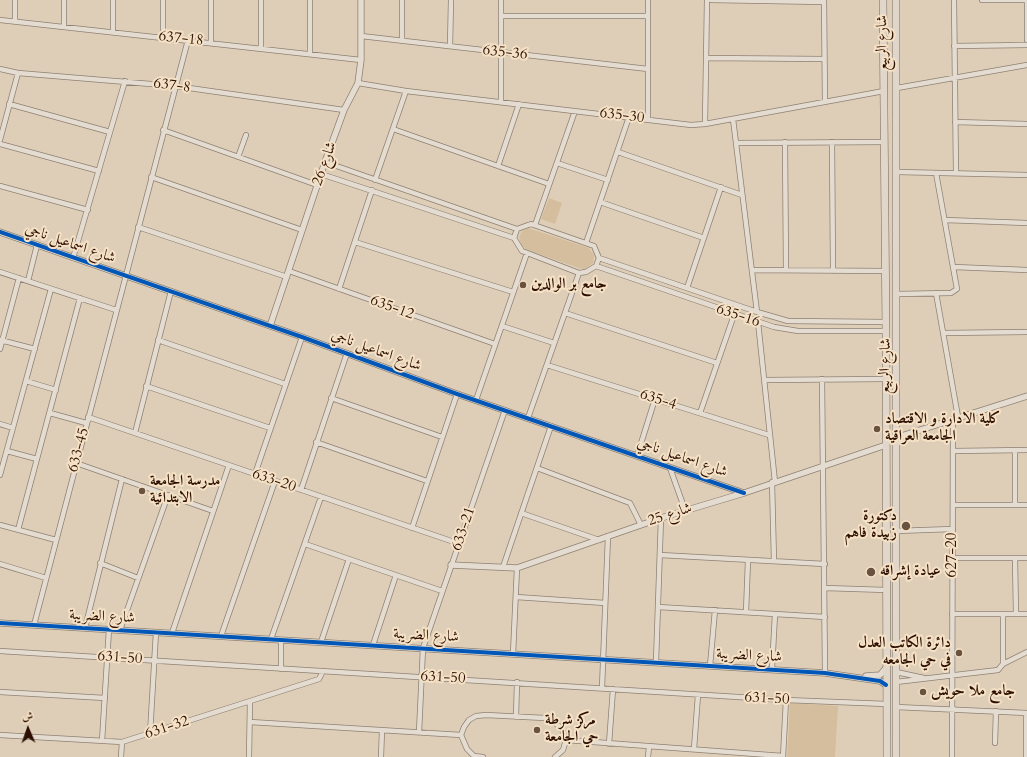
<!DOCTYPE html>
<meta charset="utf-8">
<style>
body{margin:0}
#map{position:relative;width:1027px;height:757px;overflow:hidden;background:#deceb7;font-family:Cardo,Amiri,serif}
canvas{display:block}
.north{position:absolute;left:8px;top:709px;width:40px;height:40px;-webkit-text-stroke:3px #f5e1c5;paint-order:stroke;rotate:358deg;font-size:11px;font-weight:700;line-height:16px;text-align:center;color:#2c0f00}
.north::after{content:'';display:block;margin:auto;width:14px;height:18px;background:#2c0f00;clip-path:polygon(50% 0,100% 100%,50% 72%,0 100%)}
</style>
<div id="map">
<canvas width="1027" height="757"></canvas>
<div class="north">ش</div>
</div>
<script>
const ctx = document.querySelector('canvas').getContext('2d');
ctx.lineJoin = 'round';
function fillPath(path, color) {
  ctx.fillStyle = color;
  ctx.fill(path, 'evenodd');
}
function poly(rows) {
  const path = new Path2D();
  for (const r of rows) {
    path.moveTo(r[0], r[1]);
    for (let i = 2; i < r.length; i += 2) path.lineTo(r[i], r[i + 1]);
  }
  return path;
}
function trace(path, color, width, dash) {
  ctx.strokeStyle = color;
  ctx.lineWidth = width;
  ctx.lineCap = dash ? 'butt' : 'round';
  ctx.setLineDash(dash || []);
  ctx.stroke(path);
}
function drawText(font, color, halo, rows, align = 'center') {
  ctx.font = font + ' Cardo,Amiri,serif';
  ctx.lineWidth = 4;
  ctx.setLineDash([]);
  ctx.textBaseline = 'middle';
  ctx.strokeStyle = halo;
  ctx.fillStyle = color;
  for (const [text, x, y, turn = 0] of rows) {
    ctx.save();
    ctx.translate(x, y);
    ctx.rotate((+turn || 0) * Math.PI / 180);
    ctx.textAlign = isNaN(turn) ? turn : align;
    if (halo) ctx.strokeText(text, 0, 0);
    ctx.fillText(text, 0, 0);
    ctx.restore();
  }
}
const green = poly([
 [549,198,562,203,555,224,541,219],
 [528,228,589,248,594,255,593,263,585,269,579,268,527,250,521,244,519,237,522,231],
 [790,703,838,706,835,757,787,757]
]);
const minor = poly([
 [15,0,15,21],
 [64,0,64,27],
 [163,0,163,37],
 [211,0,211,43],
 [261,0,261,48],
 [402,0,402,41],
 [501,0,501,102],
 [648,0,648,120],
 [711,0,824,2],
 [824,0,825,102],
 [954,0,956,173],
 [982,0,1027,0],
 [1027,0,1027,40],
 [501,16,648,16],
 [0,20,361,60],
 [113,32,113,0],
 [361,36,648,69],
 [450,46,451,0],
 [954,46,1027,45],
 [310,54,310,0],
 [706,58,824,59],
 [0,69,18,73,175,86,344,110],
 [358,83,406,91,691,125,705,124,884,91],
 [897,88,1027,65],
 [9,104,110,132],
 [733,119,757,312],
 [955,122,1027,124],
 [705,124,707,0],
 [393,129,549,184],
 [163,130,317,185],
 [0,140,18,73],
 [785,142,786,270],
 [832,142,833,271],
 [736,143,884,142],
 [0,144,99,171],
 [618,152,742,195],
 [238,157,246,135],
 [325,162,517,229],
 [557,163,608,180],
 [498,166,519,104],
 [898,172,1027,175],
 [321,174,514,238],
 [151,177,302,230],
 [375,180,406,91],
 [0,186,88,210],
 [600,202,704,238],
 [945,220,1027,223],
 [531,224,594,246,599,258,596,266,586,272,579,273,522,251,514,238,517,229,531,224],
 [535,225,575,111],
 [138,227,287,277],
 [355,242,513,292],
 [586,243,629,117],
 [73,258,125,81],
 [599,258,757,312,788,321,886,322],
 [596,266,774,327,798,331,886,331],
 [954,267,1027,270],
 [752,270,885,271],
 [289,271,495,344],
 [0,272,116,310],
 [28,281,37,245],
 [687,288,721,187],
 [339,289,372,190],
 [936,293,958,417],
 [897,294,951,293,957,289,936,173],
 [565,313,717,363],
 [758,322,775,482],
 [502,326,554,343],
 [943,333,1027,332],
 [0,340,35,349],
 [158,340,285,384],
 [0,349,19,278],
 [547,365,769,435],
 [822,379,825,673],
 [765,380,886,379],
 [26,381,56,390],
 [146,386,270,428],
 [331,398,442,437],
 [476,400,527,253],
 [50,413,86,423],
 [700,413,734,315],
 [88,417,460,544],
 [528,418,579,273],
 [0,424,13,428],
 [135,433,171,291],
 [316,442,427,481],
 [7,451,37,459],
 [953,451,1027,450],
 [637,456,655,399],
 [76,463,213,511],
 [537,468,630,503,641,525],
 [670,468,685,510],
 [255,474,302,337],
 [0,475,51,289],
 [772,482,774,561],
 [301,490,347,353],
 [953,505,1027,505],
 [1015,505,1015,450],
 [521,513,599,540],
 [0,525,56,540],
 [412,528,457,394],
 [18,530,80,298],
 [896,531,953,529],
 [305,544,442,591],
 [660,555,825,564],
 [953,558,1027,558],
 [1015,558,1016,614],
 [100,563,138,578],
 [0,564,46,578],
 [503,567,551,426],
 [825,588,886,590],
 [516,597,605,603],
 [658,607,825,617],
 [746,612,748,560],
 [952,614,1027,614],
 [1003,614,1003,664],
 [34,625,188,40],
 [85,628,122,479],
 [120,630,168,495],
 [172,633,229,465],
 [221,636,275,481],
 [271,639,321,497],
 [321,642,349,559],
 [373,645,396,575],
 [0,651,786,700,887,704],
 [513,654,517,568],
 [656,662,661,518],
 [710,666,715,610],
 [281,669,281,640],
 [772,669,775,614],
 [896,672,924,678],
 [896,682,998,670,1003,664,1027,652],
 [602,688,608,536],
 [0,692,105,698],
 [896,707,1027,713],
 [516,717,517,682],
 [250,722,461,735],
 [419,732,423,648,505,410],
 [150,734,156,632],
 [0,735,122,742,319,679,323,671],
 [566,740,783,756],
 [102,741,109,629],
 [995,743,996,711],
 [609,744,613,689],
 [694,749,698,695],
 [121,757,122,742],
 [249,757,250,702],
 [381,757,382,730],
 [483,757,474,756,467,749,461,735,464,727,469,720,476,716,486,715,545,718,553,721,562,729,566,740,563,750,555,757],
 [648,757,649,747],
 [783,757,786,700],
 [952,757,953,419],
 [1026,757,1026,713]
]);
const tertiary = poly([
 [0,232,302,337,457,394,744,493],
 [270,326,325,162,344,110,358,83,361,60,361,0],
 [895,438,1027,396],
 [451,565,517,568,661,518,744,493,886,445],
 [0,623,825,673,880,681,886,685],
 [866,676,880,675,886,668]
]);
const primary = poly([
 [883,0,886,331,887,757],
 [896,0,896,757]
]);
const cycleway = poly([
 [0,232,302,337,457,394,744,493],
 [0,623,825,673,880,681,886,685]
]);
const markers = [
 [523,285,4,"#6a5240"],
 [877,429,4,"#6a5240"],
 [142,491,4,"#6a5240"],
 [906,526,5,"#6a5240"],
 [871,572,5,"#6a5240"],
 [959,653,4,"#6a5240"],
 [923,692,4,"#6a5240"],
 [537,730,4,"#6a5240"]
];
const streetNames = [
 ["637-18",181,39,6],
 ["شارع الربيع",883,43,-91],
 ["635-36",505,53,6],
 ["637-8",172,86,7],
 ["635-30",622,116,7],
 ["شارع 26",325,164,-70],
 ["شارع اسماعيل ناجي",70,244,19],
 ["635-12",392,308,20],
 ["635-16",738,316,18],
 ["شارع اسماعيل ناجي",376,351,20],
 ["شارع الربيع",886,366,-89],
 ["635-4",658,400,18],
 ["633-45",79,450,-75],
 ["شارع اسماعيل ناجي",682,458,19],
 ["633-20",274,481,19],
 ["شارع 25",670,515,-18],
 ["633-21",464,529,-71],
 ["627-20",953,555,-90],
 ["شارع الضريبة",102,617,3],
 ["شارع الضريبة",426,636,3],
 ["شارع الضريبة",749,656,3],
 ["631-50",120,658,4],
 ["631-50",443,678,3],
 ["631-50",767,699,3],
 ["631-32",167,728,-18]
];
const poiNames = [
 ["جامع بر الوالدين",531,285],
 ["كلية الادارة و الاقتصاد",885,420],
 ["الجامعة العراقية",885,437],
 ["مدرسة الجامعة",150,482],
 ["الابتدائية",150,499],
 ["دكتورة",897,517,"right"],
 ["زبيدة فاهم",897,534,"right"],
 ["عيادة إشراقه",880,572],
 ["دائرة الكاتب العدل",951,644,"right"],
 ["في حي الجامعه",951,661,"right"],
 ["جامع ملا حويش",931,692],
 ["مركز شرطة",545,721],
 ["حي الجامعة",545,738]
];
fillPath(green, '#d5be9e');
trace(minor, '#8e8173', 6);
trace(tertiary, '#8e8173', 7);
trace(primary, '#74685a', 8);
trace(minor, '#e4dcd0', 4.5);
trace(tertiary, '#e4dcd0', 5.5);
trace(primary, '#e0d6c9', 7);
trace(cycleway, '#0057b8', 4);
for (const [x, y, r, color] of markers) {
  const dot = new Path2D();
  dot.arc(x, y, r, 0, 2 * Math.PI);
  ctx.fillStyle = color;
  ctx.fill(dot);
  trace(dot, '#f5e1c5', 1.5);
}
drawText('15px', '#2c0f00', '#f5e1c5', streetNames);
drawText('bold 15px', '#2c0f00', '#f5e1c5', poiNames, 'left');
</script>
